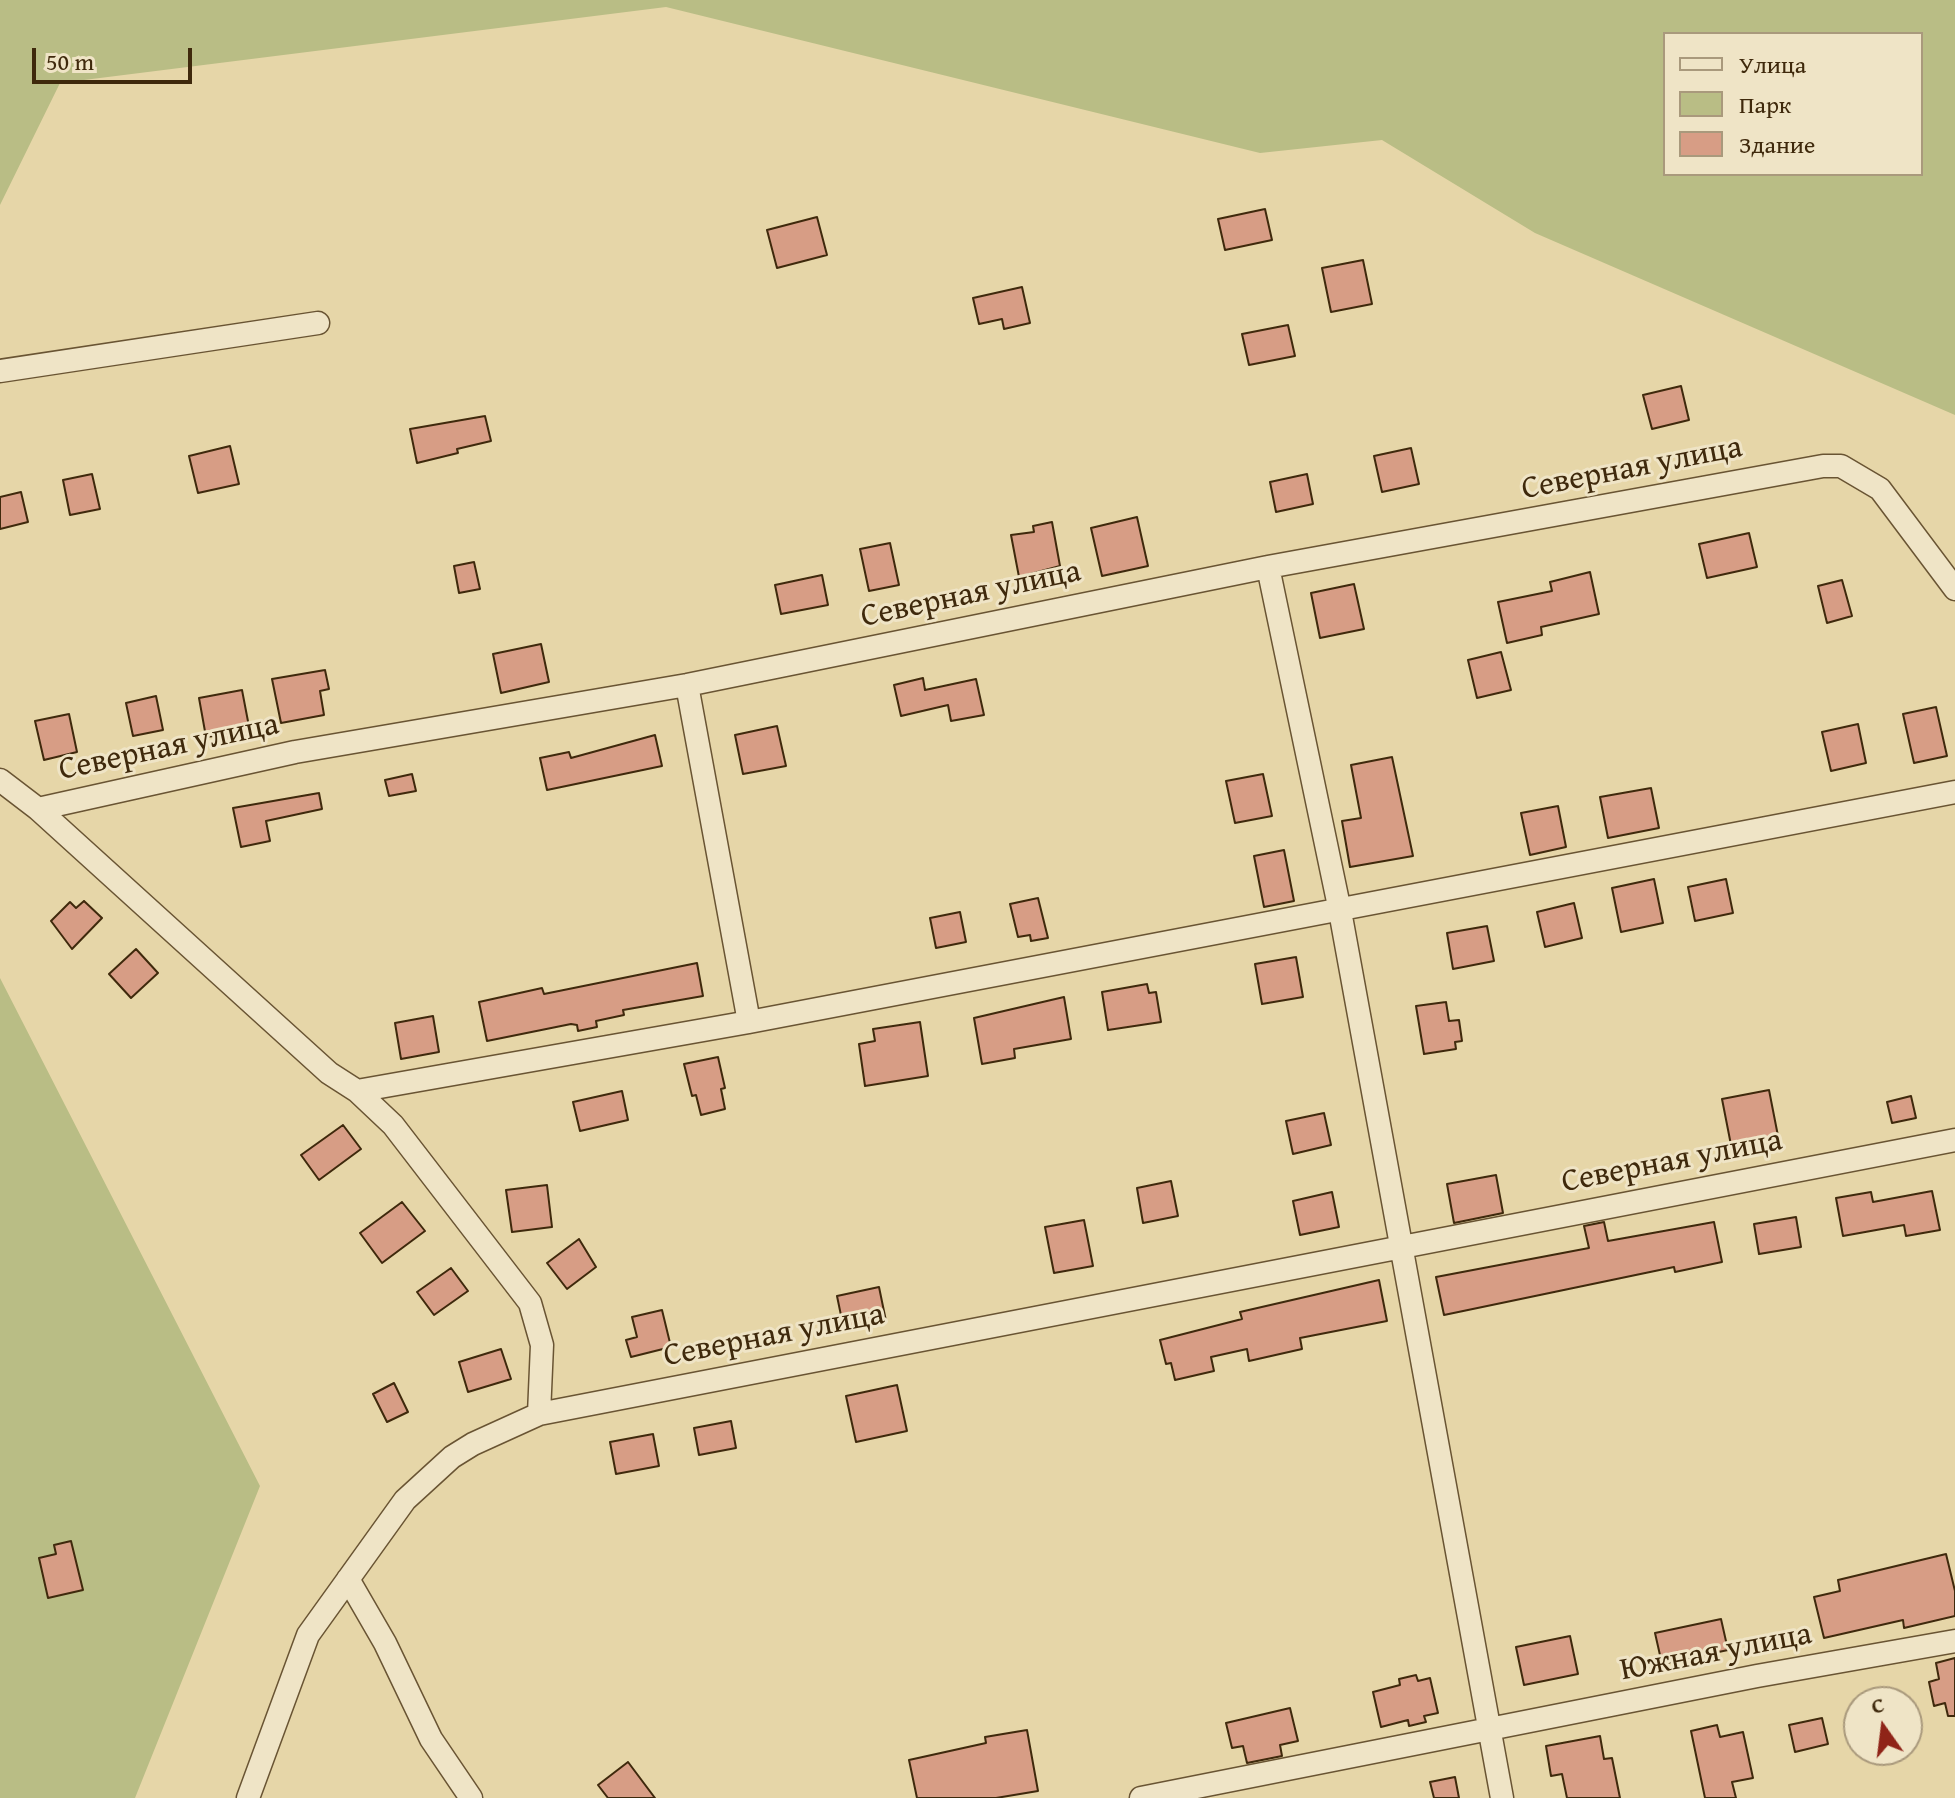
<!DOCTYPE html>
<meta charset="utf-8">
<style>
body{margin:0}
#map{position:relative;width:1955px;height:1798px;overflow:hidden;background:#e6d6a8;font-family:"Gentium Book Plus",serif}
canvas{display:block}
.legend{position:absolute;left:1663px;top:32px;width:260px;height:144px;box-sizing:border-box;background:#efe4c6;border:2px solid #a9997c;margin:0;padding:10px 14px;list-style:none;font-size:24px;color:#3f290c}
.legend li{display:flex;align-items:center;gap:16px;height:40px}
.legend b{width:40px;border:2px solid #a9997c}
.north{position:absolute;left:1843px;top:1686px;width:80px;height:80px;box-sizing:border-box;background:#efe4c6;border:2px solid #a9997c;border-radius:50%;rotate:346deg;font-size:22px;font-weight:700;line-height:32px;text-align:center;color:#3f290c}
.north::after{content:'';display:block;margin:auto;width:28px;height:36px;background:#8f2418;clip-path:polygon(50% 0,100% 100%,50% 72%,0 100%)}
.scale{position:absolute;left:32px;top:48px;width:160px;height:36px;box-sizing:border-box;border:4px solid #3f290c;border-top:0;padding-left:10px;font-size:24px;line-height:28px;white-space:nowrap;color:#3f290c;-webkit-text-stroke:6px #efe4c6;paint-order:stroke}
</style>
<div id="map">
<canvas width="1955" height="1798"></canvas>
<ul class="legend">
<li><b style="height:10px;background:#efe4c6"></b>Улица</li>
<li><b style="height:22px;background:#b9bd85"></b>Парк</li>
<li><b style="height:22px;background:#d79d85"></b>Здание</li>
</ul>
<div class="north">С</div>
<div class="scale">50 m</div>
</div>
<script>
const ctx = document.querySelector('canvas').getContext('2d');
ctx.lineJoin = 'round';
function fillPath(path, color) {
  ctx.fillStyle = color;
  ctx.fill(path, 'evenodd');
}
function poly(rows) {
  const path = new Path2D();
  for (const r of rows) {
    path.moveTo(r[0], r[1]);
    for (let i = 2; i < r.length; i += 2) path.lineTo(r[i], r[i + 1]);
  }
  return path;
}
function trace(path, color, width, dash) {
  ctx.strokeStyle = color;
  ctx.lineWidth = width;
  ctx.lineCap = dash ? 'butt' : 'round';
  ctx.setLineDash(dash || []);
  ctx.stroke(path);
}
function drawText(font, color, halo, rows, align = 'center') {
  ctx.font = font + ' "Gentium Book Plus",serif';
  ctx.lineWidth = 6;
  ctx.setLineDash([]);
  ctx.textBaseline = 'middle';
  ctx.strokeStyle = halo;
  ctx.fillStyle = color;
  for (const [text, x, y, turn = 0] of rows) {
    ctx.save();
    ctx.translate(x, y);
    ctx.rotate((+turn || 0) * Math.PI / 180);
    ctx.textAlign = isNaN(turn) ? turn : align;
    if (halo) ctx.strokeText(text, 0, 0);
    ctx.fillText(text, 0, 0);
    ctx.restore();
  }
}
const green = poly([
 [0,0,1955,0,1955,415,1535,233,1382,140,1260,153,666,7,60,83,0,205],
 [1665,34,1921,34,1921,174,1665,174],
 [0,978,260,1486,135,1798,0,1798]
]);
const building = poly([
 [1265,209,1272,240,1225,250,1218,219,1265,209],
 [817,217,827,255,777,268,767,230,817,217],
 [1363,260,1372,304,1331,312,1322,268,1363,260],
 [1022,287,1030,323,1004,329,1002,319,979,324,973,298,1022,287],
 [1288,325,1295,356,1249,365,1242,334,1288,325],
 [1681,386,1689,420,1652,429,1643,395,1681,386],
 [485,416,491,441,457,449,458,453,417,463,410,429,485,416],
 [230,446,239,484,198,493,189,456,230,446],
 [1411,448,1419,484,1382,492,1374,456,1411,448],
 [92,474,100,509,70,515,63,480,92,474],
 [1307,474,1313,504,1276,512,1270,482,1307,474],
 [21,492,28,522,0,529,0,497,21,492],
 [1137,517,1148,566,1102,576,1091,528,1137,517],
 [1052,522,1060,566,1019,577,1011,535,1034,532,1033,526,1052,522],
 [1749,533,1757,567,1707,578,1699,544,1749,533],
 [890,543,899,585,869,591,860,549,890,543],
 [474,562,480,589,459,593,454,566,474,562],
 [1590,572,1599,614,1541,627,1542,635,1507,643,1498,602,1552,591,1550,582,1590,572],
 [822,575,828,605,781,614,775,585,822,575],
 [1842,580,1852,616,1827,623,1818,586,1842,580],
 [1354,584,1364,629,1320,638,1311,593,1354,584],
 [541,644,549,682,501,693,493,654,541,644],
 [1501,652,1511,690,1477,698,1468,660,1501,652],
 [325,670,329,689,320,691,324,715,281,723,272,679,325,670],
 [923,678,925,690,976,679,984,715,951,721,948,705,901,716,894,685,923,678],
 [242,690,251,737,216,744,214,736,206,737,199,698,242,690],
 [156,696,163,730,133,736,126,703,156,696],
 [1936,707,1947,756,1914,763,1903,714,1936,707],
 [69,714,77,752,44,760,35,721,69,714],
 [1858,724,1866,763,1831,771,1822,732,1858,724],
 [777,726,786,766,743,774,735,735,777,726],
 [655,735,662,766,547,790,540,758,569,752,571,758,655,735],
 [1392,757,1413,856,1350,867,1342,821,1361,818,1351,765,1392,757],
 [412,774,416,791,389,796,385,780,412,774],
 [1263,774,1272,816,1235,823,1226,781,1263,774],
 [1651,788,1659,828,1608,838,1600,797,1651,788],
 [319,793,322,809,266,821,270,841,241,847,233,808,319,793],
 [1558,806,1566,847,1530,855,1521,813,1558,806],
 [1284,850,1294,901,1264,907,1254,856,1284,850],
 [1654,879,1663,923,1621,932,1612,888,1654,879],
 [1726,879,1733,913,1695,921,1688,887,1726,879],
 [1038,898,1048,938,1031,941,1030,935,1018,937,1010,904,1038,898],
 [84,901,102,918,72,949,51,921,70,902,76,908,84,901],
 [1574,903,1582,938,1545,947,1537,912,1574,903],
 [960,912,966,942,936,948,930,918,960,912],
 [1487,926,1494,961,1453,969,1447,933,1487,926],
 [136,949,158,973,131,998,109,974,136,949],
 [1296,957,1303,997,1262,1004,1255,964,1296,957],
 [697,963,703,996,623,1010,624,1015,596,1021,597,1027,578,1031,577,1025,571,1024,487,1041,479,1002,542,988,544,994,697,963],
 [1147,984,1149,993,1156,992,1161,1022,1108,1030,1102,992,1147,984],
 [1064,997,1071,1039,1014,1049,1015,1058,982,1064,974,1018,1064,997],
 [1446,1002,1449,1021,1459,1020,1462,1041,1455,1042,1456,1049,1424,1054,1416,1006,1446,1002],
 [433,1016,439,1052,401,1059,395,1023,433,1016],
 [920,1022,928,1076,865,1086,859,1044,875,1041,873,1029,920,1022],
 [718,1057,725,1088,721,1089,725,1109,701,1115,696,1095,692,1096,684,1064,718,1057],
 [1769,1090,1778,1136,1731,1145,1722,1099,1769,1090],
 [622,1091,628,1120,580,1131,573,1102,622,1091],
 [1911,1096,1916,1118,1892,1123,1887,1102,1911,1096],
 [1324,1113,1331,1145,1293,1154,1286,1121,1324,1113],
 [343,1125,361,1149,319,1180,301,1155,343,1125],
 [1496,1175,1503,1213,1454,1223,1447,1184,1496,1175],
 [1171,1181,1178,1216,1143,1223,1137,1188,1171,1181],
 [547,1185,552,1227,512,1232,506,1190,547,1185],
 [1932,1191,1940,1230,1906,1236,1904,1225,1843,1236,1836,1198,1871,1192,1873,1202,1932,1191],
 [1332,1192,1339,1227,1300,1235,1293,1201,1332,1192],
 [402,1202,425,1231,382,1263,360,1233,402,1202],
 [1796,1217,1801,1247,1759,1254,1754,1224,1796,1217],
 [1084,1220,1093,1266,1054,1273,1045,1227,1084,1220],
 [1604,1222,1608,1241,1714,1222,1722,1262,1675,1272,1674,1267,1444,1315,1436,1277,1589,1248,1584,1226,1604,1222],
 [579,1239,596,1267,567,1289,547,1263,579,1239],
 [451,1268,468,1291,434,1315,417,1292,451,1268],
 [1379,1280,1387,1321,1300,1338,1302,1349,1249,1361,1247,1349,1211,1357,1214,1371,1175,1380,1171,1363,1166,1364,1160,1340,1242,1319,1240,1312,1379,1280],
 [879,1287,886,1321,844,1330,837,1296,879,1287],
 [662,1310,671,1347,631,1357,626,1340,637,1337,632,1317,662,1310],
 [501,1349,511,1379,468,1392,459,1362,501,1349],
 [394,1383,408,1412,387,1422,373,1394,394,1383],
 [897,1385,907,1431,856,1442,846,1396,897,1385],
 [731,1421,736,1448,699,1455,694,1428,731,1421],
 [653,1434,659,1466,616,1474,610,1442,653,1434],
 [71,1541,83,1590,48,1598,39,1558,56,1554,54,1545,71,1541],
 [1946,1554,1955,1591,1955,1616,1904,1628,1903,1620,1824,1638,1814,1597,1840,1591,1838,1580,1946,1554],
 [1721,1619,1728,1650,1662,1664,1655,1633,1721,1619],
 [1570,1636,1578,1674,1524,1685,1516,1647,1570,1636],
 [1955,1658,1955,1716,1948,1716,1945,1703,1934,1706,1929,1682,1939,1679,1936,1663,1955,1658],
 [1416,1675,1418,1681,1430,1678,1438,1713,1424,1716,1426,1722,1409,1726,1408,1720,1381,1727,1373,1692,1400,1685,1399,1679,1416,1675],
 [1290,1708,1298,1741,1280,1745,1282,1756,1247,1763,1243,1746,1232,1748,1226,1723,1290,1708],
 [1822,1718,1828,1744,1795,1752,1789,1725,1822,1718],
 [1717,1725,1720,1737,1743,1732,1753,1778,1732,1782,1736,1798,1705,1798,1691,1731,1717,1725],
 [1027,1730,1038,1791,996,1798,917,1798,909,1760,986,1743,985,1737,1027,1730],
 [1600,1736,1604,1759,1612,1758,1620,1798,1567,1798,1562,1774,1551,1776,1546,1746,1600,1736],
 [628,1762,655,1798,608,1798,598,1785,628,1762],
 [1455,1777,1459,1798,1434,1798,1430,1782,1455,1777]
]);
const minor = poly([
 [0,371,318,323],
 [1268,567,1340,911,1502,1798],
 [687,685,749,1022],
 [0,780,38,809,329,1073,357,1091,393,1125,530,1303,542,1345,539,1414],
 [38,809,295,752,687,685,1268,567,1823,466,1841,466,1880,489,1955,589],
 [357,1091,749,1022,1955,792],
 [348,1579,385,1643,431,1739,471,1798],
 [248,1798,308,1635,405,1500,452,1457,473,1444,539,1414,1955,1140],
 [1141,1798,1757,1676,1955,1641]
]);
const streetNames = [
 ["Северная улица",1632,469,-11],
 ["Северная улица",971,595,-12],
 ["Северная улица",169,748,-12],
 ["Северная улица",1672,1162,-11],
 ["Северная улица",774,1336,-11],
 ["Южная улица",1716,1653,-11]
];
fillPath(green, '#b9bd85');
fillPath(building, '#d79d85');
trace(building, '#3f290c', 2);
trace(minor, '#695433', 25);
trace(minor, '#efe4c6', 22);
drawText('32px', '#3f290c', '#efe4c6', streetNames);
</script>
